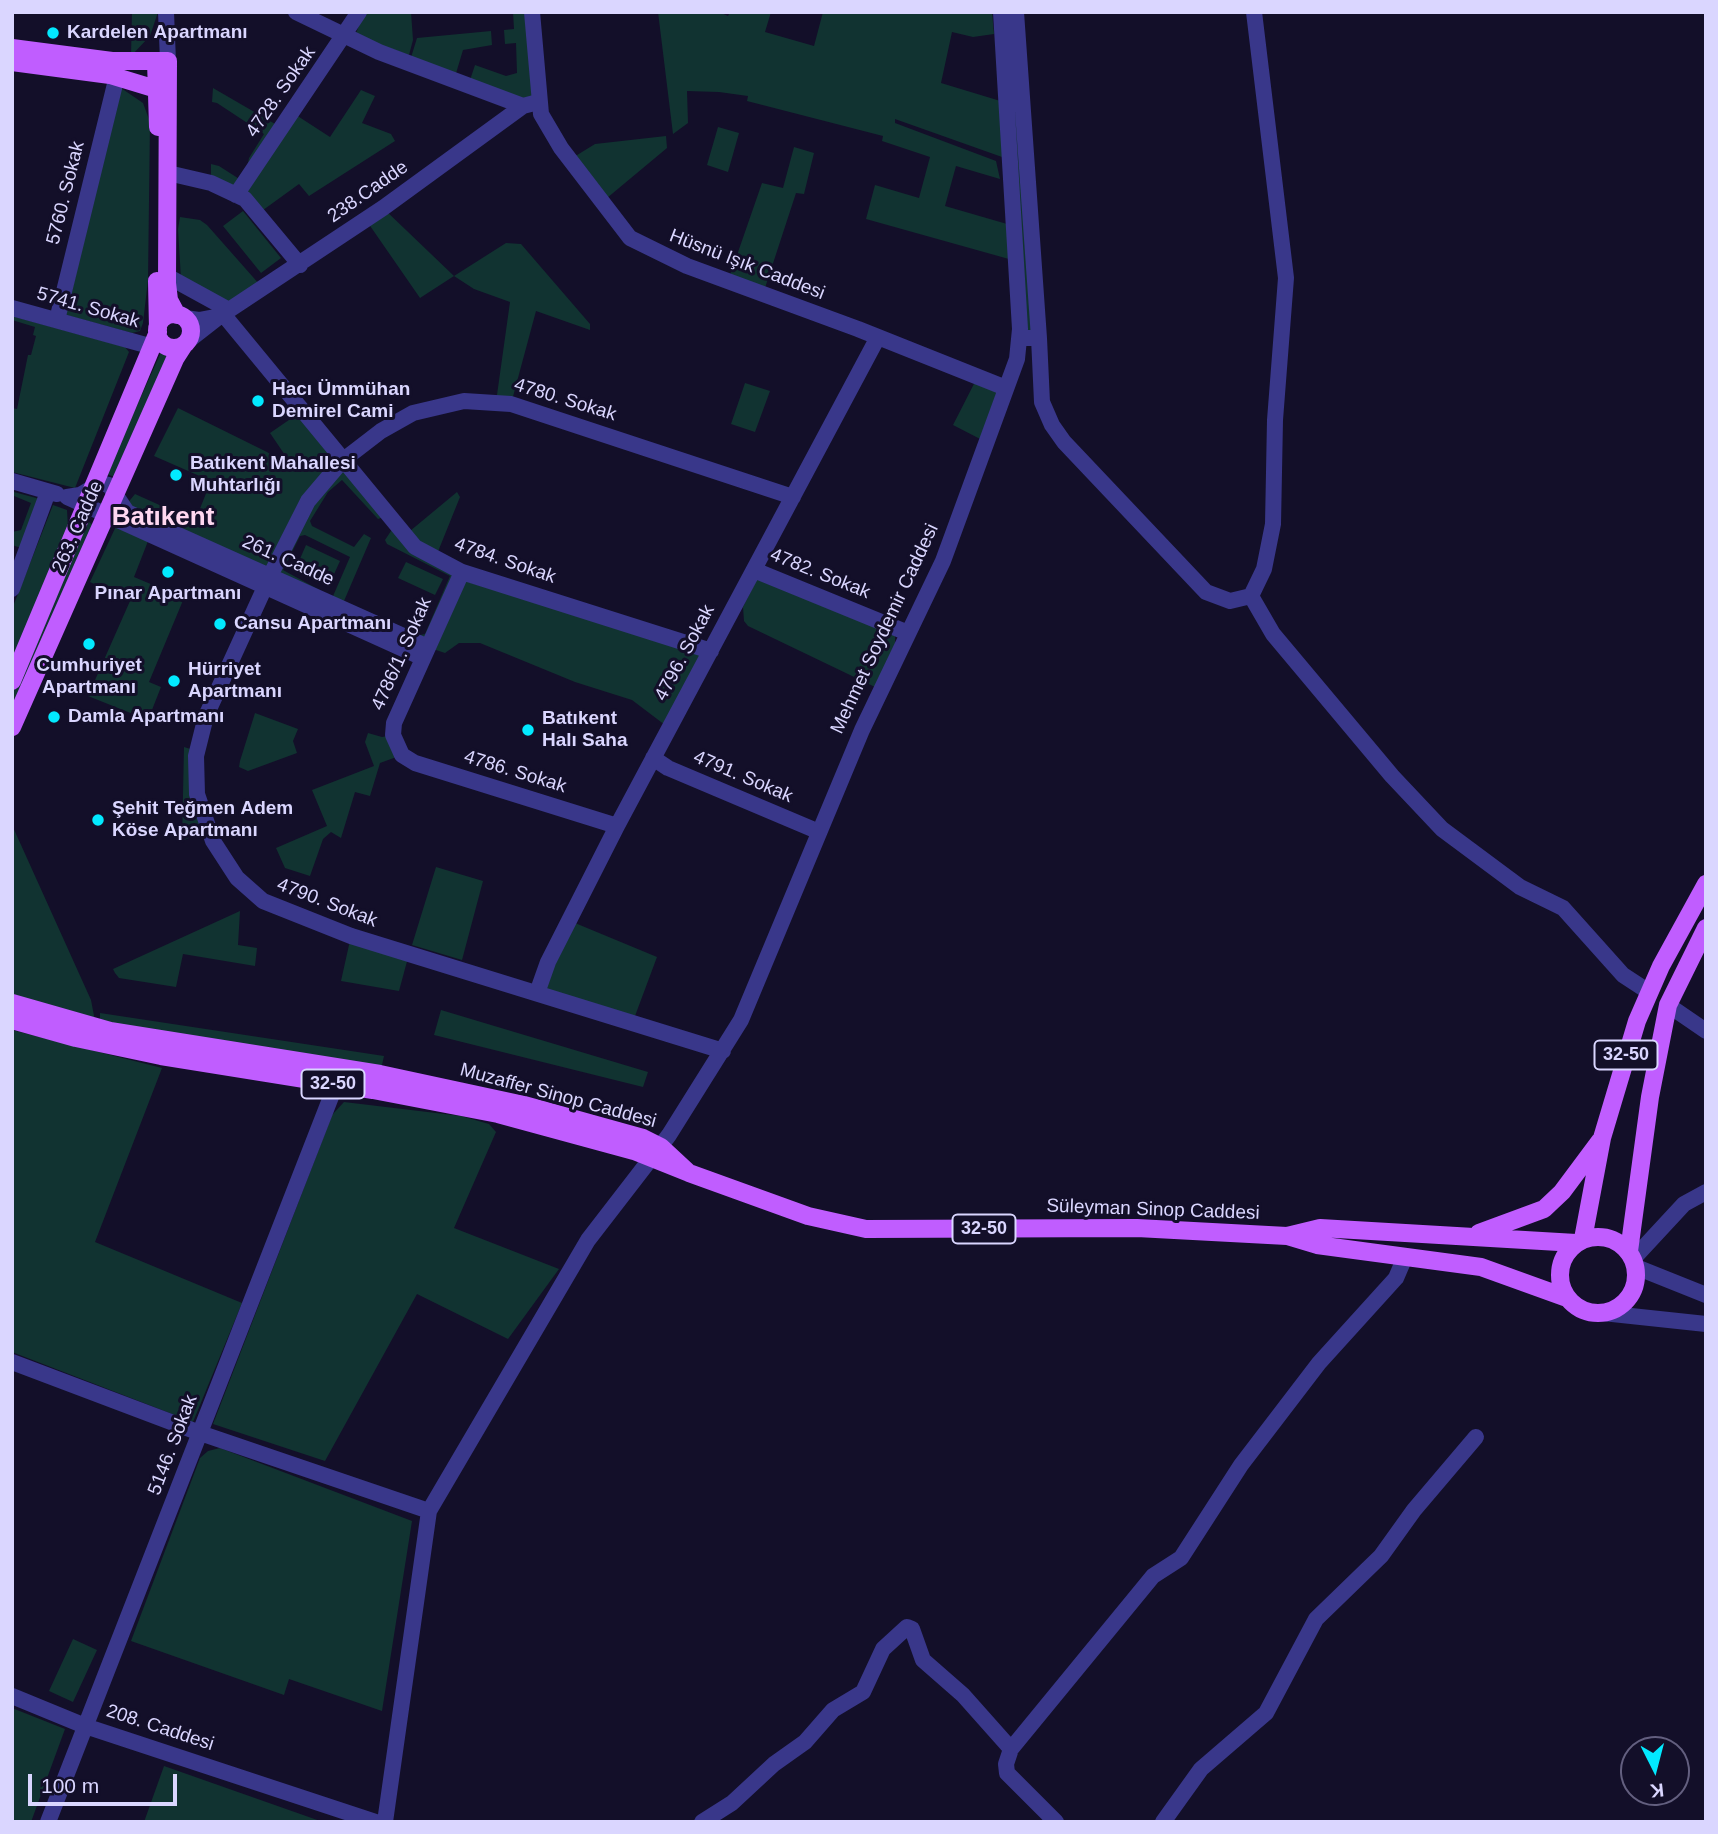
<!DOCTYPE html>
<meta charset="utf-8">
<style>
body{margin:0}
#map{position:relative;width:1718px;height:1834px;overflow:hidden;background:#130f29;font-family:Helvetica,sans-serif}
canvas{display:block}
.frame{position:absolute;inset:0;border:14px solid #dad6ff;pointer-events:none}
.north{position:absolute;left:1620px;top:1736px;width:70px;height:70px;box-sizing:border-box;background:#130f29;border:2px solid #635f7f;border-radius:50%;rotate:174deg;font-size:19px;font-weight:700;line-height:28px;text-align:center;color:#dad6ff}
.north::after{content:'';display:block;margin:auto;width:24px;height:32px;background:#02e9ff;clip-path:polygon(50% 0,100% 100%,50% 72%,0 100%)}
.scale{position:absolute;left:28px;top:1774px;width:149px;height:32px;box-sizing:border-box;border:4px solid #dad6ff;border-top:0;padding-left:9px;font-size:21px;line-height:24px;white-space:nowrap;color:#dad6ff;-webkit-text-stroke:5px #130f29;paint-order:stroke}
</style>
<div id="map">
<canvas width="1718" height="1834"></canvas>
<div class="frame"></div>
<div class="north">K</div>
<div class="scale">100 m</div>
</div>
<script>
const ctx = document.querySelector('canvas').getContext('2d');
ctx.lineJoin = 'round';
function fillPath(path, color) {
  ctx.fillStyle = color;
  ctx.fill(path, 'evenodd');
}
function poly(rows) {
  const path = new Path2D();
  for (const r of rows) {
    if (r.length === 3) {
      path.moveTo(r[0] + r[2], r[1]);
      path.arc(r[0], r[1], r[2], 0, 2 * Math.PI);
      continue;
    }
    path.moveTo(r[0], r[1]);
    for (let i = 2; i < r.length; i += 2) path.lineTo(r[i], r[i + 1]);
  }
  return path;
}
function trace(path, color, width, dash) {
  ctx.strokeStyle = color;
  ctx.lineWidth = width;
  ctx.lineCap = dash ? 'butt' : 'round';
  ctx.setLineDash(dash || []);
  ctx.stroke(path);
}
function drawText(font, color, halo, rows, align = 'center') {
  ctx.font = font + ' Helvetica,sans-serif';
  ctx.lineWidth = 6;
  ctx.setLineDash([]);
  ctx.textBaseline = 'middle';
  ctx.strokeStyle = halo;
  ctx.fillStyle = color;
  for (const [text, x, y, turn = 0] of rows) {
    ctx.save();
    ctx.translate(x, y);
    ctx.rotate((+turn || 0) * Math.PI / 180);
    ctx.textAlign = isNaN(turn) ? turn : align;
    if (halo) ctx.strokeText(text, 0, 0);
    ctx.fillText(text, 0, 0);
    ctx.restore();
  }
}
const green = poly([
 [132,12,158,12,150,36,131,56],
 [364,12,411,12,413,40,409,55,355,36],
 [513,12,532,12,538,102,468,86,475,65,506,76,517,73,516,43,505,44,504,30,514,29],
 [658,12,719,12,728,16,730,12,771,12,765,32,814,46,823,12,992,12,994,34,973,37,952,32,941,83,1007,103,1016,12,1039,338,1020,338,1016,261,866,219,875,185,919,198,930,157,882,141,883,136,747,101,748,96,719,92,687,91,688,123,673,134],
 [895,119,1002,157,1007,224,945,206,956,166,1000,179,996,161,895,123],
 [491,31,492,45,463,50,454,80,409,64,417,38],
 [121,88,143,103,150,122,148,280,143,323,140,331,132,333,66,315],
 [213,88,282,128,293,113,330,137,361,90,375,96,362,123,391,134,395,141,309,196,299,184,259,213,211,183,211,164,219,166,244,182,249,158,264,134,217,103,212,102],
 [718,127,739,133,728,172,707,165],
 [666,136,667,148,601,203,569,160,595,144],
 [794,147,814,153,804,194,796,193,763,294,728,281,762,183,783,188],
 [383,208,454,276,506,243,521,244,590,324,590,330,536,311,511,404,496,402,510,302,474,289,454,276,420,298,366,220],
 [243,211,281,258,261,273,223,226],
 [180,217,200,220,207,225,260,285,225,305,181,279,178,229],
 [12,316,125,347,129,352,75,488,12,472,12,408,17,409,28,355,31,355,36,336,33,335,35,327,12,320],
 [162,350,170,354,118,478,106,474],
 [978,376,1006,388,986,442,953,425],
 [745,383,770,391,755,432,731,424],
 [178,408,267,452,286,465,289,461,270,433,302,411,387,516,378,519,342,480,328,492,310,521,312,526,354,547,364,534,371,538,344,601,420,635,425,634,450,576,387,544,385,540,395,525,404,536,457,492,460,497,435,559,462,572,428,647,330,603,350,557,305,535,300,536,283,570,325,593,126,505,135,494,195,521,211,481,154,456],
 [14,492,40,499,21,548,12,545,12,532,21,530,31,503,14,496],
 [53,505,67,510,68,527,12,668,12,609],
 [89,522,94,526,12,715,12,692,86,523],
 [118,522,150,536,134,577,184,598,149,682,161,687,148,720,88,696,130,601,90,582],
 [306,545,340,561,330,583,296,568],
 [406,562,443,579,435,595,398,578],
 [757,579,895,635,895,644,875,687,748,626,744,621,743,607],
 [465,581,701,653,665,725,632,700,575,682,480,643,459,643,445,653,433,649],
 [255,713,298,729,293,741,297,753,248,771,239,767,240,761],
 [368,733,382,737,393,735,402,755,380,763,370,796,355,792,341,838,331,832,323,839,310,876,285,868,276,848,327,826,312,790,374,766,365,742],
 [184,747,197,751,208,830,182,841],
 [12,825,91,1000,95,1021,12,995],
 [436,867,483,881,462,960,412,945],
 [240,911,238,945,257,948,255,966,183,954,176,987,119,978,115,973,113,969],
 [575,923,657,957,635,1016,548,991,545,985],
 [351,936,409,954,399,991,341,981],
 [441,1010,648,1072,643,1087,434,1035],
 [100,1013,384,1056,380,1074,100,1028],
 [12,1030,162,1068,95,1242,242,1303,193,1422,12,1352],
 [344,1102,461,1116,489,1124,496,1132,454,1228,559,1269,508,1339,417,1294,325,1461,213,1424,332,1115],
 [220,1448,412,1521,382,1711,289,1679,284,1695,131,1641,200,1458,208,1451],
 [73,1639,97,1650,73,1702,49,1691],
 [12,1708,65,1729,31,1822,12,1822],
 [164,1766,323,1822,144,1822]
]);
const minor = poly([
 [166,12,168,61],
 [296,12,379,52,523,106],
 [532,12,541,114,561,148,630,238,687,266,858,329,1006,388],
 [1016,12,1039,338],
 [168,173,211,183,245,199,300,265],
 [236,195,359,12],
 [167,276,229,310],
 [12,308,153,347],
 [223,314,415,547,462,572,711,651],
 [220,316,383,208,523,106,538,102],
 [185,318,199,320,220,316,188,341],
 [57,320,117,76],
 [1020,338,1039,338,1042,402,1052,425,1064,442,1206,592,1230,601,1251,596,1264,569,1273,524,1275,420,1286,278,1254,12],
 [12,481,57,494],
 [754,570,908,633],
 [462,572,394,723,393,735,402,755,415,763,617,826],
 [12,589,48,492],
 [1251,596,1273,634,1392,776,1442,829,1520,887,1563,908,1623,975,1649,992],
 [423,658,67,497,80,495,100,483,109,485,127,512,428,647],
 [653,758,668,768,817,831],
 [537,993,548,962,617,826,878,337],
 [1668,1005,1706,1031],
 [723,1051,351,936,263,901,237,878,213,841,197,794,196,756,206,716,270,576,308,501,342,461,381,431,413,413,464,401,511,404,793,497],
 [1633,1259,1684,1204,1706,1192],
 [1636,1267,1706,1295],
 [1603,1313,1706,1324],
 [12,1362,200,1433,429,1511],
 [12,1696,85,1726,376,1822],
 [48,1822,336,1084],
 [385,1822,429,1511,588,1240,669,1135,741,1020,862,730,943,561,1017,359,1020,329,1001,12],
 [702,1822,732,1803,774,1764,805,1742,833,1710,863,1692,883,1649,907,1627,912,1629,923,1660,963,1695,1011,1749],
 [1056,1822,1007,1773,1006,1764,1011,1749,1153,1576,1181,1558,1241,1465,1319,1363,1396,1278,1405,1257],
 [1163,1822,1201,1769,1266,1713,1316,1619,1381,1556,1414,1510,1476,1437]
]);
const major = poly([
 [12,48,112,61,168,61,167,283,169,300,177,315],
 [156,61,158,127],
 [12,62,110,75,166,92],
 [157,281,158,329],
 [174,331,17],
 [12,681,158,332],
 [12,727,175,359,184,345],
 [12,1003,110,1031,380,1074,524,1105,643,1138,661,1147,689,1173,634,1151,498,1114,373,1090,161,1056,76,1038,12,1020],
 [689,1173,808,1216,866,1229,1137,1228,1287,1236,1317,1245,1481,1267,1567,1298],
 [1479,1233,1544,1209,1562,1192,1600,1141],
 [1287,1236,1320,1228,1576,1243],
 [1598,1275,38],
 [1583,1239,1602,1138,1637,1021,1661,966,1706,884],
 [1629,1251,1650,1097,1668,1005,1706,928]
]);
const markers = [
 [53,33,7,"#02e9ff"],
 [258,401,7,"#02e9ff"],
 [176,475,7,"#02e9ff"],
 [168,572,7,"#02e9ff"],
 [220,624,7,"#02e9ff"],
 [89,644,7,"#02e9ff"],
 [174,681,7,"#02e9ff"],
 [54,717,7,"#02e9ff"],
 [528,730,7,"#02e9ff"],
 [98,820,7,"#02e9ff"]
];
const shields = [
 [1626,1055,63],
 [333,1084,63],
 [984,1229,63]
];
const shieldNames = [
 ["32-50",1626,1055],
 ["32-50",333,1084],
 ["32-50",984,1229]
];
const poiNames = [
 ["Kardelen Apartmanı",67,33],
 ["Hacı Ümmühan",272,390],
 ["Demirel Cami",272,412],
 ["Batıkent Mahallesi",190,464],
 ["Muhtarlığı",190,486],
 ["Pınar Apartmanı",168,594,"center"],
 ["Cansu Apartmanı",234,624],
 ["Cumhuriyet",89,666,"center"],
 ["Apartmanı",89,688,"center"],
 ["Hürriyet",188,670],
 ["Apartmanı",188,692],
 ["Damla Apartmanı",68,717],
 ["Batıkent",542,719],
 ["Halı Saha",542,741],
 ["Şehit Teğmen Adem",112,809],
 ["Köse Apartmanı",112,831]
];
const streetNames = [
 ["4728. Sokak",281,92,-55],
 ["238.Cadde",368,192,-35],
 ["5760. Sokak",66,193,-76],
 ["Hüsnü Işık Caddesi",747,265,21],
 ["5741. Sokak",88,308,16],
 ["4780. Sokak",565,400,17],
 ["263. Cadde",78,527,-66],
 ["261. Cadde",288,561,24],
 ["4784. Sokak",505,561,19],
 ["4782. Sokak",820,574,22],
 ["Mehmet Soydemir Caddesi",885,629,-65],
 ["4796. Sokak",685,653,-62],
 ["4786/1. Sokak",402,654,-66],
 ["4786. Sokak",515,772,17],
 ["4791. Sokak",743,777,23],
 ["4790. Sokak",327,903,21],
 ["Muzaffer Sinop Caddesi",558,1096,15],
 ["Süleyman Sinop Caddesi",1153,1210,2],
 ["5146. Sokak",173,1445,-69],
 ["208. Caddesi",160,1728,18]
];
const districtNames = [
 ["Batıkent",163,518]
];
fillPath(green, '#113331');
trace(minor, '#39378a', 16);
trace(major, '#c05dff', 18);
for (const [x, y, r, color] of markers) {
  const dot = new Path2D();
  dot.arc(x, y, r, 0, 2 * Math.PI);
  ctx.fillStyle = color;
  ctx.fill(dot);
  trace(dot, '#130f29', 2.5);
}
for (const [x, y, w] of shields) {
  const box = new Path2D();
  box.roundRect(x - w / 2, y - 14.5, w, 29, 5);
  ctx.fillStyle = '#130f29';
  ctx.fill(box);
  trace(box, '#dad6ff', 2);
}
drawText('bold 18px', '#dad6ff', null, shieldNames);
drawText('bold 19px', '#dad6ff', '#130f29', poiNames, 'left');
drawText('19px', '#dad6ff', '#130f29', streetNames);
drawText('bold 26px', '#ffd8f1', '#130f29', districtNames);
</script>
